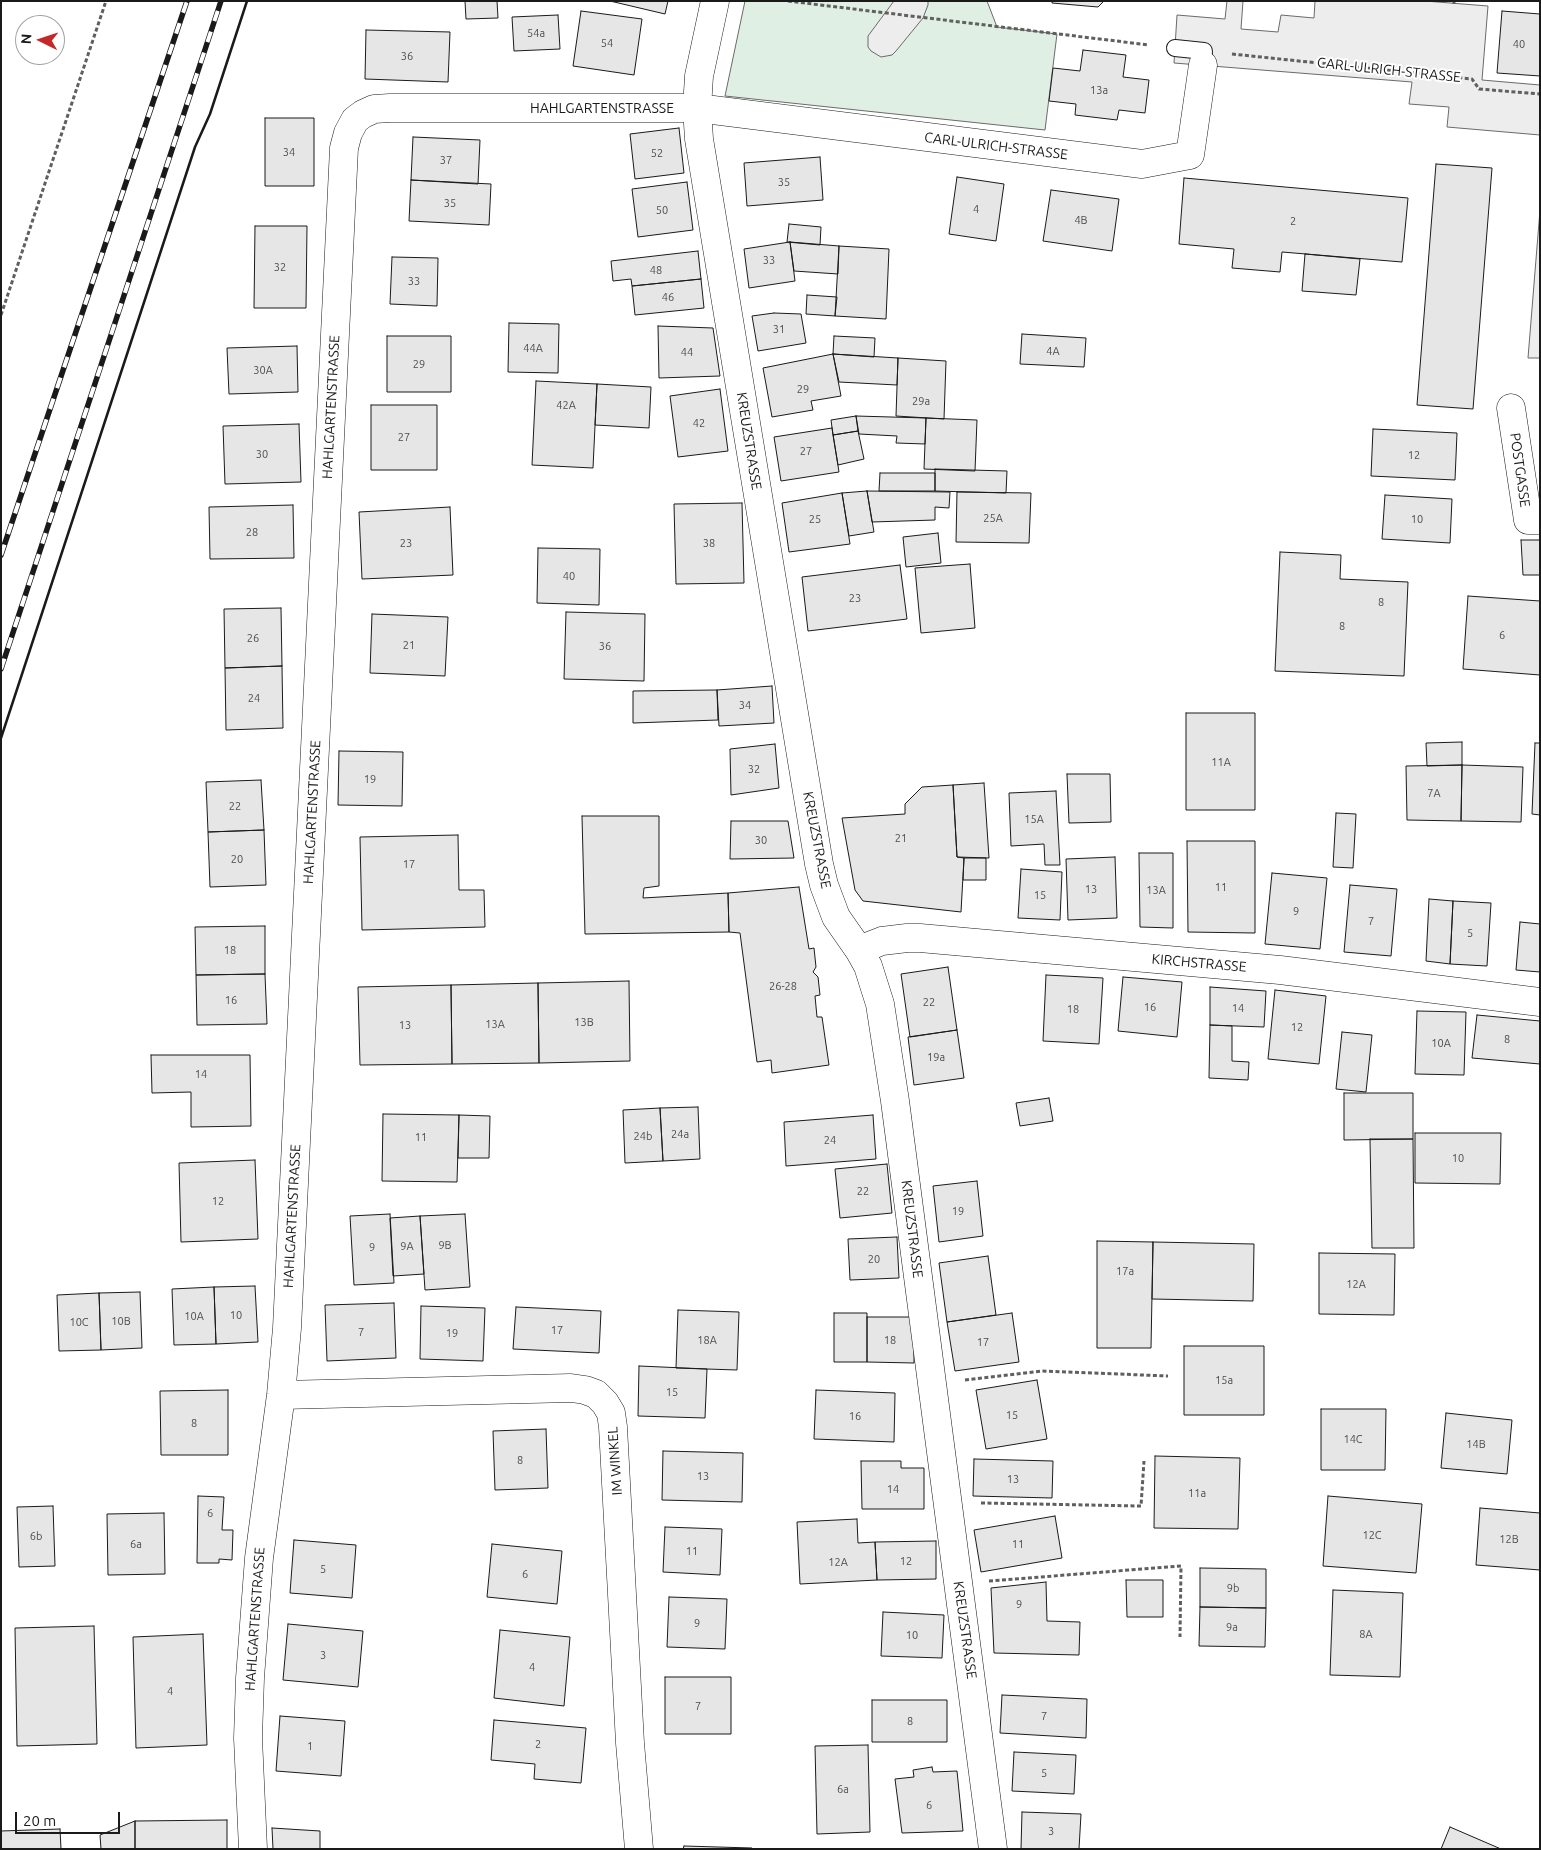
<!DOCTYPE html>
<style>
body{margin:0}
#map{position:relative;width:1541px;height:1850px;overflow:hidden;background:#fff;font-family:Ubuntu,sans-serif}
canvas{display:block}
.frame{position:absolute;inset:0;border:2px solid #1a1a1a;pointer-events:none}
.north{position:absolute;left:15px;top:15px;width:50px;height:50px;box-sizing:border-box;background:#fff;border:1px solid #a3a3a3;border-radius:50%;rotate:274deg;font-size:14px;font-weight:700;line-height:20px;text-align:center;color:#1a1a1a}
.north::after{content:'';display:block;margin:auto;width:18px;height:22px;background:#c62828;clip-path:polygon(50% 0,100% 100%,50% 72%,0 100%)}
.scale{position:absolute;left:15px;top:1812px;width:105px;height:22px;box-sizing:border-box;border:2px solid #1a1a1a;border-top:0;padding-left:6px;font-size:15px;line-height:18px;white-space:nowrap;color:#1a1a1a;-webkit-text-stroke:4px #fff;paint-order:stroke}
</style>
<div id="map">
<canvas width="1541" height="1850"></canvas>
<div class="frame"></div>
<div class="north">N</div>
<div class="scale">20 m</div>
</div>
<script>
const ctx = document.querySelector('canvas').getContext('2d');
ctx.lineJoin = 'round';
function fillPath(path, color) {
  ctx.fillStyle = color;
  ctx.fill(path, 'evenodd');
}
function poly(rows) {
  const path = new Path2D();
  for (const r of rows) {
    path.moveTo(r[0], r[1]);
    for (let i = 2; i < r.length; i += 2) path.lineTo(r[i], r[i + 1]);
  }
  return path;
}
function trace(path, color, width, dash) {
  ctx.strokeStyle = color;
  ctx.lineWidth = width;
  ctx.lineCap = dash ? 'butt' : 'round';
  ctx.setLineDash(dash || []);
  ctx.stroke(path);
}
function drawText(font, color, halo, rows, align = 'center') {
  ctx.font = font + ' Ubuntu,sans-serif';
  ctx.lineWidth = 4;
  ctx.setLineDash([]);
  ctx.textBaseline = 'middle';
  ctx.strokeStyle = halo;
  ctx.fillStyle = color;
  for (const [text, x, y, turn = 0] of rows) {
    ctx.save();
    ctx.translate(x, y);
    ctx.rotate((+turn || 0) * Math.PI / 180);
    ctx.textAlign = isNaN(turn) ? turn : align;
    if (halo) ctx.strokeText(text, 0, 0);
    ctx.fillText(text, 0, 0);
    ctx.restore();
  }
}
const green = poly([
 [745,1,987,1,997,27,1057,34,1045,130,725,96,745,1]
]);
const parking = poly([
 [894,1,928,1,928,5,923,18,896,51,892,55,881,57,871,51,868,47,868,36,894,1],
 [1227,1,1243,1,1241,29,1278,32,1281,15,1314,18,1315,1,1425,1,1488,6,1482,80,1540,85,1540,135,1447,127,1449,107,1409,104,1412,82,1174,63,1177,15,1225,19,1227,1],
 [1540,210,1540,358,1528,358,1540,210]
]);
const building = poly([
 [465,1,497,1,498,18,466,19,465,1],
 [610,1,668,1,665,14,610,1],
 [1052,1,1104,1,1098,7,1052,3,1052,1],
 [581,11,642,19,634,75,573,66,581,11],
 [1502,11,1540,14,1540,76,1497,73,1502,11],
 [558,15,560,49,514,51,512,17,558,15],
 [366,30,450,32,448,82,365,79,366,30],
 [1083,50,1126,55,1123,77,1149,80,1145,113,1119,110,1117,120,1075,115,1076,104,1049,101,1053,68,1080,71,1083,50],
 [265,118,314,118,314,186,265,186,265,118],
 [679,128,684,173,635,179,630,134,679,128],
 [413,137,480,140,478,184,411,180,413,137],
 [820,157,823,200,747,206,744,163,820,157],
 [1436,164,1492,168,1473,409,1417,405,1436,164],
 [957,177,1004,184,996,241,949,234,957,177],
 [1184,178,1408,198,1402,262,1282,252,1280,272,1232,268,1234,249,1179,244,1184,178],
 [411,180,491,184,489,225,409,221,411,180],
 [687,182,693,230,638,237,632,189,687,182],
 [1051,190,1119,199,1112,251,1043,241,1051,190],
 [789,224,821,227,820,245,787,242,789,224],
 [255,226,307,226,306,308,254,308,255,226],
 [790,242,795,281,749,288,744,249,790,242],
 [790,242,839,246,838,274,794,271,790,242],
 [839,246,889,249,886,319,835,316,839,246],
 [698,251,701,279,632,286,631,279,613,281,611,261,698,251],
 [1305,254,1360,259,1356,295,1302,291,1305,254],
 [392,257,438,258,437,306,390,304,392,257],
 [701,279,704,308,635,315,632,286,701,279],
 [807,295,837,297,835,316,806,314,807,295],
 [774,313,801,314,806,343,758,351,752,316,774,313],
 [509,323,559,324,558,373,508,372,509,323],
 [658,326,713,328,720,376,659,378,658,326],
 [1022,334,1086,338,1084,367,1020,364,1022,334],
 [387,336,451,336,451,392,387,392,387,336],
 [834,336,875,338,874,357,833,354,834,336],
 [297,346,298,392,229,394,227,348,297,346],
 [833,354,841,396,811,401,813,410,772,417,763,368,833,354],
 [833,354,898,358,897,385,839,382,833,354],
 [898,358,946,361,944,419,896,416,898,358],
 [536,381,597,384,593,468,532,465,536,381],
 [597,384,651,387,649,428,595,425,597,384],
 [720,389,728,451,678,457,670,396,720,389],
 [371,405,437,405,437,470,371,470,371,405],
 [856,416,858,431,833,435,831,420,856,416],
 [856,416,926,418,925,444,896,443,897,436,859,434,856,416],
 [926,418,977,420,975,471,924,469,926,418],
 [299,424,301,482,225,484,223,426,299,424],
 [832,428,839,472,781,481,774,437,832,428],
 [1373,429,1457,433,1455,480,1371,476,1373,429],
 [858,431,864,459,838,465,833,435,858,431],
 [935,469,1007,471,1006,493,935,491,935,469],
 [880,473,935,473,935,491,879,491,880,473],
 [867,491,874,532,849,536,842,493,867,491],
 [867,491,950,492,949,508,935,507,935,520,872,522,867,491],
 [957,492,1031,493,1029,543,956,542,957,492],
 [842,493,850,544,789,552,782,503,842,493],
 [1385,495,1452,499,1450,543,1382,539,1385,495],
 [742,503,744,583,676,584,674,504,742,503],
 [293,505,294,558,210,559,209,507,293,505],
 [450,507,453,575,362,579,359,512,450,507],
 [938,533,941,563,906,567,903,537,938,533],
 [1521,540,1540,540,1540,575,1523,575,1521,540],
 [538,548,600,549,599,605,537,603,538,548],
 [1280,552,1341,555,1340,579,1408,582,1404,676,1275,671,1280,552],
 [970,564,975,628,921,633,915,568,970,564],
 [900,565,907,619,808,631,802,577,900,565],
 [1468,596,1540,601,1540,675,1463,669,1468,596],
 [281,608,282,666,225,668,224,609,281,608],
 [566,612,645,614,644,681,564,679,566,612],
 [372,614,448,617,445,676,370,673,372,614],
 [282,666,283,728,226,730,225,668,282,666],
 [772,686,774,723,719,726,717,690,772,686],
 [717,690,718,720,633,723,633,691,717,690],
 [1186,713,1255,713,1255,810,1186,810,1186,713],
 [1462,742,1462,765,1427,766,1426,743,1462,742],
 [1535,743,1540,743,1540,815,1532,814,1535,743],
 [775,744,779,788,731,795,730,749,775,744],
 [339,751,403,752,402,806,338,805,339,751],
 [1462,765,1461,821,1407,820,1406,766,1462,765],
 [1462,765,1523,767,1521,822,1461,821,1462,765],
 [1067,774,1110,774,1111,822,1069,823,1067,774],
 [261,780,264,830,208,832,206,782,261,780],
 [984,783,989,858,957,857,953,785,984,783],
 [953,785,957,857,964,858,961,912,863,901,855,890,842,818,905,814,905,804,922,787,953,785],
 [1056,791,1060,865,1045,865,1044,844,1011,846,1009,793,1056,791],
 [1336,813,1356,814,1353,868,1333,867,1336,813],
 [582,816,659,816,659,886,644,888,643,898,728,893,729,932,585,934,582,816],
 [731,821,788,821,794,858,730,859,731,821],
 [264,830,266,885,210,887,208,832,264,830],
 [458,835,459,890,484,890,485,927,362,930,360,837,458,835],
 [1187,841,1255,841,1255,933,1188,932,1187,841],
 [1139,853,1173,853,1173,928,1140,927,1139,853],
 [1115,857,1117,918,1068,920,1066,859,1115,857],
 [964,858,986,858,986,880,963,880,964,858],
 [1021,869,1062,872,1060,920,1018,918,1021,869],
 [1272,873,1327,878,1320,949,1265,944,1272,873],
 [1350,885,1397,889,1391,956,1344,952,1350,885],
 [799,887,809,949,814,948,816,967,813,972,818,977,820,995,815,996,817,1017,822,1017,829,1065,772,1073,771,1060,757,1062,740,933,729,932,728,893,799,887],
 [1429,899,1453,901,1450,964,1426,961,1429,899],
 [1453,901,1491,903,1487,966,1450,964,1453,901],
 [1520,922,1540,924,1540,972,1516,970,1520,922],
 [265,926,265,974,196,975,195,927,265,926],
 [948,967,957,1030,910,1037,901,974,948,967],
 [265,974,267,1024,197,1025,196,975,265,974],
 [1046,975,1103,978,1099,1044,1043,1041,1046,975],
 [1123,977,1182,982,1177,1037,1118,1031,1123,977],
 [629,981,630,1061,539,1063,538,983,629,981],
 [538,983,539,1063,452,1064,451,985,538,983],
 [451,985,452,1064,360,1065,358,987,451,985],
 [1210,987,1266,991,1264,1027,1210,1025,1210,987],
 [1275,990,1326,996,1319,1064,1268,1059,1275,990],
 [1417,1011,1466,1012,1464,1075,1415,1074,1417,1011],
 [1477,1015,1540,1021,1540,1064,1472,1058,1477,1015],
 [1210,1025,1232,1026,1232,1061,1249,1062,1248,1080,1209,1078,1210,1025],
 [957,1030,964,1078,914,1085,908,1037,957,1030],
 [1342,1032,1372,1035,1366,1092,1336,1089,1342,1032],
 [151,1055,250,1055,251,1126,191,1127,191,1092,152,1093,151,1055],
 [1344,1093,1413,1093,1413,1139,1344,1140,1344,1093],
 [1049,1098,1053,1121,1020,1126,1016,1103,1049,1098],
 [698,1107,700,1159,663,1161,660,1108,698,1107],
 [660,1108,663,1161,625,1163,623,1110,660,1108],
 [383,1114,459,1115,457,1182,382,1181,383,1114],
 [459,1115,490,1116,489,1158,458,1158,459,1115],
 [873,1115,876,1159,786,1166,784,1122,873,1115],
 [1415,1133,1501,1133,1500,1184,1415,1183,1415,1133],
 [1370,1139,1413,1139,1414,1248,1372,1248,1370,1139],
 [255,1160,258,1239,181,1242,179,1163,255,1160],
 [887,1164,892,1213,840,1218,835,1169,887,1164],
 [977,1181,983,1236,939,1242,933,1186,977,1181],
 [390,1214,394,1283,354,1285,350,1216,390,1214],
 [465,1214,470,1287,425,1290,420,1216,465,1214],
 [420,1216,424,1274,393,1276,390,1218,420,1216],
 [897,1237,899,1278,850,1280,848,1239,897,1237],
 [1097,1241,1153,1242,1151,1348,1097,1348,1097,1241],
 [1153,1242,1254,1244,1253,1301,1152,1299,1153,1242],
 [1319,1253,1395,1254,1394,1315,1319,1314,1319,1253],
 [988,1256,996,1315,947,1322,939,1263,988,1256],
 [255,1286,258,1342,216,1344,214,1287,255,1286],
 [214,1287,216,1344,174,1345,172,1289,214,1287],
 [140,1292,142,1348,101,1350,99,1293,140,1292],
 [99,1293,101,1350,59,1351,57,1295,99,1293],
 [394,1303,396,1358,327,1361,325,1305,394,1303],
 [421,1306,485,1308,483,1361,420,1359,421,1306],
 [516,1307,601,1311,599,1353,513,1349,516,1307],
 [678,1310,739,1312,737,1370,676,1368,678,1310],
 [834,1313,867,1313,867,1362,834,1362,834,1313],
 [1012,1313,1019,1362,955,1371,947,1322,1012,1313],
 [867,1317,914,1317,914,1363,867,1362,867,1317],
 [1184,1346,1264,1346,1264,1415,1184,1415,1184,1346],
 [639,1366,707,1369,705,1418,638,1416,639,1366],
 [1037,1380,1047,1439,986,1449,976,1390,1037,1380],
 [228,1390,228,1455,161,1455,160,1391,228,1390],
 [816,1390,895,1393,894,1442,814,1439,816,1390],
 [1321,1409,1386,1409,1385,1470,1321,1470,1321,1409],
 [1446,1413,1512,1420,1507,1474,1441,1468,1446,1413],
 [546,1429,548,1488,495,1490,493,1431,546,1429],
 [663,1451,743,1453,742,1502,662,1500,663,1451],
 [1155,1456,1240,1458,1238,1529,1154,1528,1155,1456],
 [974,1459,1053,1461,1052,1498,973,1496,974,1459],
 [861,1461,901,1461,901,1468,924,1468,924,1509,862,1509,861,1461],
 [198,1496,224,1497,222,1530,233,1530,232,1560,219,1559,219,1563,197,1563,198,1496],
 [1328,1496,1422,1504,1416,1573,1323,1566,1328,1496],
 [53,1506,55,1566,19,1567,17,1507,53,1506],
 [1480,1508,1540,1513,1540,1570,1476,1565,1480,1508],
 [164,1513,165,1574,108,1575,107,1514,164,1513],
 [1055,1516,1062,1558,981,1572,974,1530,1055,1516],
 [857,1519,858,1543,875,1542,877,1580,800,1584,797,1522,857,1519],
 [665,1527,722,1529,720,1575,663,1572,665,1527],
 [294,1540,356,1545,352,1598,290,1593,294,1540],
 [936,1541,936,1579,877,1580,875,1542,936,1541],
 [492,1544,562,1551,557,1604,487,1597,492,1544],
 [1200,1568,1266,1569,1266,1608,1200,1607,1200,1568],
 [1126,1580,1163,1580,1163,1617,1127,1617,1126,1580],
 [1046,1582,1047,1621,1080,1622,1079,1655,994,1653,991,1588,1046,1582],
 [1333,1590,1403,1593,1400,1677,1330,1675,1333,1590],
 [669,1597,727,1599,725,1649,667,1647,669,1597],
 [1200,1607,1266,1608,1265,1647,1199,1646,1200,1607],
 [883,1612,944,1615,942,1658,881,1656,883,1612],
 [288,1624,363,1631,358,1687,283,1680,288,1624],
 [94,1626,97,1744,17,1746,15,1628,94,1626],
 [500,1630,570,1637,564,1706,494,1698,500,1630],
 [203,1634,207,1745,136,1748,133,1637,203,1634],
 [665,1677,731,1677,731,1734,665,1734,665,1677],
 [1002,1695,1087,1699,1086,1738,1000,1733,1002,1695],
 [872,1700,947,1700,947,1742,872,1742,872,1700],
 [280,1716,345,1721,341,1776,276,1771,280,1716],
 [494,1720,586,1728,581,1783,534,1779,535,1764,491,1760,494,1720],
 [868,1745,870,1832,817,1834,815,1746,868,1745],
 [1014,1752,1076,1755,1074,1794,1012,1791,1014,1752],
 [932,1767,933,1772,957,1771,963,1831,902,1833,895,1779,914,1777,913,1770,932,1767],
 [1022,1812,1081,1814,1079,1849,1021,1849,1022,1812],
 [227,1820,227,1849,135,1849,135,1821,227,1820],
 [135,1821,135,1849,101,1849,100,1835,135,1821],
 [1450,1827,1501,1849,1441,1849,1450,1827],
 [272,1828,320,1831,320,1849,273,1849,272,1828],
 [60,1829,61,1849,1,1849,1,1831,60,1829],
 [684,1846,752,1848,752,1849,683,1849,684,1846]
]);
const path = poly([
 [788,1,1149,45],
 [1454,4,1454,1],
 [1232,54,1472,79,1479,89,1540,94],
 [1,315,106,1],
 [965,1380,1042,1371,1168,1376],
 [981,1503,1141,1506,1144,1461],
 [989,1581,1181,1566,1180,1637]
]);
const service = poly([
 [1175,48,1204,51,1203,65]
]);
const minor = poly([
 [715,1,699,76,697,108,699,139,819,864,824,885,836,917,859,950,868,966,880,1004,895,1101,993,1849],
 [1511,408,1528,520,1540,520],
 [859,950,882,941,907,938,920,938,1280,970,1540,1002],
 [281,1395,571,1388,585,1390,596,1394,605,1403,611,1413,613,1427,630,1743,639,1849],
 [253,1849,248,1738,250,1678,259,1558,281,1395,287,1328,344,148,348,133,355,120,363,114,374,109,390,108,697,108,1142,164,1190,155,1203,65]
]);
const rail = poly([
 [1,555,187,1],
 [1,669,221,1]
]);
const wall = poly([
 [1,738,195,147,210,114,247,1]
]);
const numberNames = [
 ["54a",536,33],
 ["54",607,43],
 ["40",1519,44],
 ["36",407,56],
 ["13a",1099,90],
 ["34",289,152],
 ["52",657,153],
 ["37",446,160],
 ["35",784,182],
 ["35",450,203],
 ["4",976,209],
 ["50",662,210],
 ["4B",1081,220],
 ["2",1293,221],
 ["33",769,260],
 ["32",280,267],
 ["48",656,270],
 ["33",414,281],
 ["46",668,297],
 ["31",779,329],
 ["44A",533,348],
 ["4A",1053,351],
 ["44",687,352],
 ["29",419,364],
 ["30A",263,370],
 ["29",803,389],
 ["29a",921,401],
 ["42A",566,405],
 ["42",699,423],
 ["27",404,437],
 ["27",806,451],
 ["30",262,454],
 ["12",1414,455],
 ["25A",993,518],
 ["25",815,519],
 ["10",1417,519],
 ["28",252,532],
 ["23",406,543],
 ["38",709,543],
 ["40",569,576],
 ["23",855,598],
 ["8",1381,602],
 ["8",1342,626],
 ["6",1502,635],
 ["26",253,638],
 ["21",409,645],
 ["36",605,646],
 ["24",254,698],
 ["34",745,705],
 ["11A",1221,762],
 ["32",754,769],
 ["19",370,779],
 ["7A",1434,793],
 ["22",235,806],
 ["15A",1034,819],
 ["21",901,838],
 ["30",761,840],
 ["20",237,859],
 ["17",409,864],
 ["11",1221,887],
 ["13",1091,889],
 ["13A",1156,890],
 ["15",1040,895],
 ["9",1296,911],
 ["7",1371,921],
 ["5",1470,933],
 ["18",230,950],
 ["26-28",783,986],
 ["16",231,1000],
 ["22",929,1002],
 ["16",1150,1007],
 ["14",1238,1008],
 ["18",1073,1009],
 ["13B",584,1022],
 ["13A",495,1024],
 ["13",405,1025],
 ["12",1297,1027],
 ["8",1507,1039],
 ["10A",1441,1043],
 ["19a",936,1057],
 ["14",201,1074],
 ["24a",680,1134],
 ["24b",643,1136],
 ["11",421,1137],
 ["24",830,1140],
 ["10",1458,1158],
 ["22",863,1191],
 ["12",218,1201],
 ["19",958,1211],
 ["9B",445,1245],
 ["9A",407,1246],
 ["9",372,1247],
 ["20",874,1259],
 ["17a",1125,1271],
 ["12A",1356,1284],
 ["10",236,1315],
 ["10A",194,1316],
 ["10B",121,1321],
 ["10C",79,1322],
 ["17",557,1330],
 ["7",361,1332],
 ["19",452,1333],
 ["18A",707,1340],
 ["18",890,1340],
 ["17",983,1342],
 ["15a",1224,1380],
 ["15",672,1392],
 ["15",1012,1415],
 ["16",855,1416],
 ["8",194,1423],
 ["14C",1353,1439],
 ["14B",1476,1444],
 ["8",520,1460],
 ["13",703,1476],
 ["13",1013,1479],
 ["14",893,1489],
 ["11a",1197,1493],
 ["6",210,1513],
 ["12C",1372,1535],
 ["6b",36,1536],
 ["12B",1509,1539],
 ["6a",136,1544],
 ["11",1018,1544],
 ["11",692,1551],
 ["12",906,1561],
 ["12A",838,1562],
 ["5",323,1569],
 ["6",525,1574],
 ["9b",1233,1588],
 ["9",1019,1604],
 ["9",697,1623],
 ["9a",1232,1627],
 ["8A",1366,1634],
 ["10",912,1635],
 ["3",323,1655],
 ["4",532,1667],
 ["4",170,1691],
 ["7",698,1706],
 ["7",1044,1716],
 ["8",910,1721],
 ["2",538,1744],
 ["1",310,1746],
 ["5",1044,1773],
 ["6a",843,1789],
 ["6",929,1805],
 ["3",1051,1831]
];
const streetNames = [
 ["CARL-ULRICH-STRASSE",1389,70,6],
 ["HAHLGARTENSTRASSE",602,108],
 ["CARL-ULRICH-STRASSE",996,146,7],
 ["HAHLGARTENSTRASSE",331,407,-87],
 ["KREUZSTRASSE",749,441,81],
 ["POSTGASSE",1520,470,82],
 ["HAHLGARTENSTRASSE",312,812,-87],
 ["KREUZSTRASSE",817,840,79],
 ["KIRCHSTRASSE",1199,963,5],
 ["HAHLGARTENSTRASSE",292,1216,-87],
 ["KREUZSTRASSE",912,1229,83],
 ["IM WINKEL",615,1461,-94],
 ["HAHLGARTENSTRASSE",255,1619,-86],
 ["KREUZSTRASSE",965,1630,82]
];
fillPath(green, '#e0efe3');
trace(green, '#6a6a6a', 1);
fillPath(parking, '#ededed');
trace(parking, '#6a6a6a', 1);
fillPath(building, '#e6e6e6');
trace(building, '#1a1a1a', 1);
trace(service, '#1a1a1a', 18);
trace(minor, '#1a1a1a', 29);
trace(path, '#5f5f5f', 3, [4, 2.5]);
trace(service, '#fff', 16);
trace(minor, '#fff', 28);
trace(rail, '#1a1a1a', 5.5);
trace(rail, '#fff', 4, [11]);
trace(wall, '#1a1a1a', 2.5);
drawText('11px', '#4d4d4d', null, numberNames);
drawText('14px', '#1a1a1a', '#fff', streetNames);
</script>
